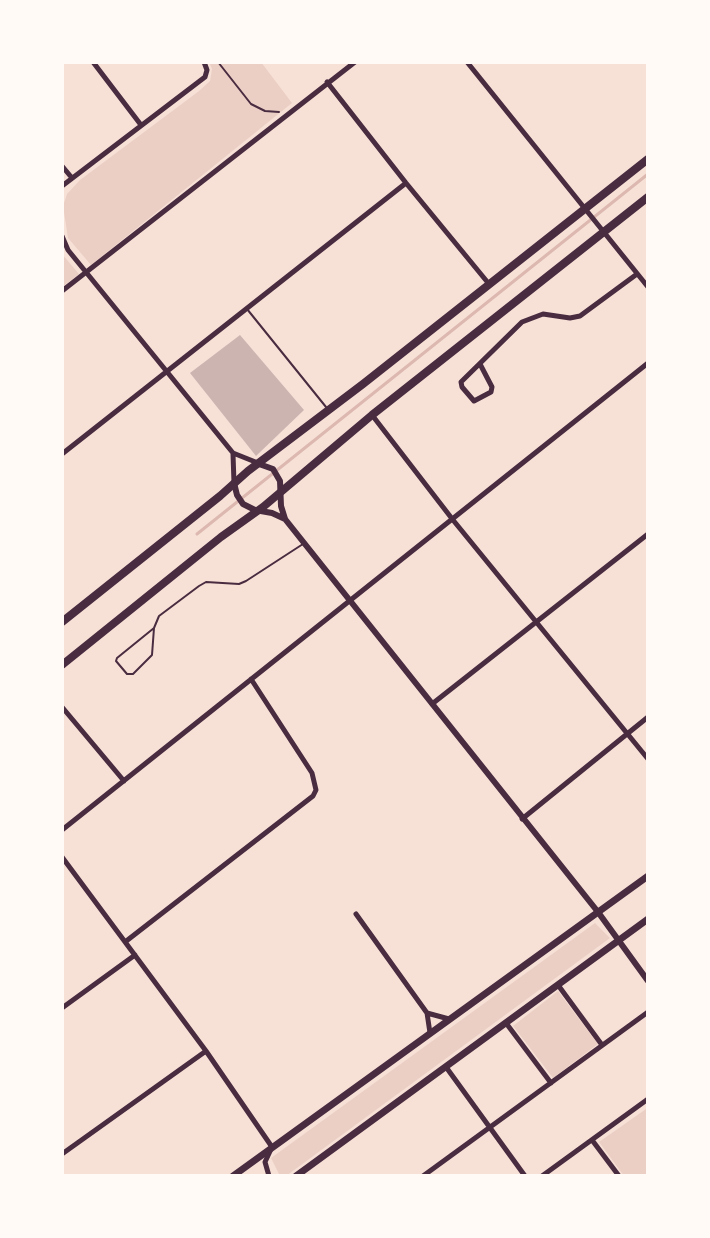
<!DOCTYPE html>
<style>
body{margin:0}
#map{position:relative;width:710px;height:1238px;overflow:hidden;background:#f7e1d7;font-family:"Work Sans",sans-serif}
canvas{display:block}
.frame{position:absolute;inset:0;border:64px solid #fffaf5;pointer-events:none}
</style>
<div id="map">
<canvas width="710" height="1238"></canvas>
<div class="frame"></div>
</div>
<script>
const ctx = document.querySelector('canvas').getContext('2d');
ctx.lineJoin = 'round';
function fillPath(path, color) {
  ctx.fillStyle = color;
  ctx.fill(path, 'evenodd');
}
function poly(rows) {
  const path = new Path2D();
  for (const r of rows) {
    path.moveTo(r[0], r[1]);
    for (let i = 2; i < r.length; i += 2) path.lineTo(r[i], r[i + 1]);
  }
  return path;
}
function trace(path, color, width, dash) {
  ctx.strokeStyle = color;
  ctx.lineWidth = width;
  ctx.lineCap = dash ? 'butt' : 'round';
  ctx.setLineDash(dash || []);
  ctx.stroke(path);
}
const green = poly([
 [209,62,261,62,292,103,91,265,68,238,63,206,67,194,80,180,199,91,210,81,212,69],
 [62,254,79,274,62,287],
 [595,923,610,938,286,1176,280,1176,271,1158],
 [558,991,598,1044,553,1078,513,1026],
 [646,1109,648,1176,624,1176,599,1142]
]);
const stream = poly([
 [197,534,648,174]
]);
const building = poly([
 [240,335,304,410,256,456,190,373]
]);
const path = poly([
 [218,62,251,104,265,111,279,112]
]);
const service = poly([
 [247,309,326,407],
 [154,628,117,658,116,661,127,674,133,674,152,655,154,628,159,616,199,586,206,582,239,584,246,581,303,544]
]);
const minor = poly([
 [93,62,141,125],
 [467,62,648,287],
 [327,82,406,183,489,284],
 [62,166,72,178],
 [62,186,205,77,207,70,204,62],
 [62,236,68,250,233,453,258,463],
 [62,291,355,62],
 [480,364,492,387,491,392,474,401,462,387,461,382,522,322,543,314,570,318,580,316,637,274],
 [372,415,453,520,648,759],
 [62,454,406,183],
 [233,454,234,483],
 [432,704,648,534],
 [62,707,124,781],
 [522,819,648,717],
 [62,830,648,363],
 [62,857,206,1051,272,1147,265,1162,269,1176],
 [356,914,427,1013,430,1033],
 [125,942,313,796,316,790,312,773,251,679],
 [558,985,602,1045],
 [62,1008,135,955],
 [427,1013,449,1019],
 [506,1023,551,1083],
 [446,1067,525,1176],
 [592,1140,619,1176],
 [62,1154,206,1051],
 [423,1176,648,1012],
 [542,1176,648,1099]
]);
const tertiary = poly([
 [259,464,273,469,280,481,281,506,285,519,598,912,648,981],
 [234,483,237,495,243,504,255,510,272,513,285,519]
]);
const secondary = poly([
 [233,1176,648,876],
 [296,1176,648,919]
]);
const primary = poly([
 [62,622,220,496,248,471,363,384,648,159],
 [62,665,221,537,263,507,372,415,648,197]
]);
fillPath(green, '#ebcfc5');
trace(stream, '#dcb8b0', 3);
fillPath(building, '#ccb4b1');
trace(path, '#4a2c40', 2);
trace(service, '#4a2c40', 2);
trace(minor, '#4a2c40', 5);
trace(tertiary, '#4a2c40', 6);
trace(secondary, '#4a2c40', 7);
trace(primary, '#4a2c40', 8);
</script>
